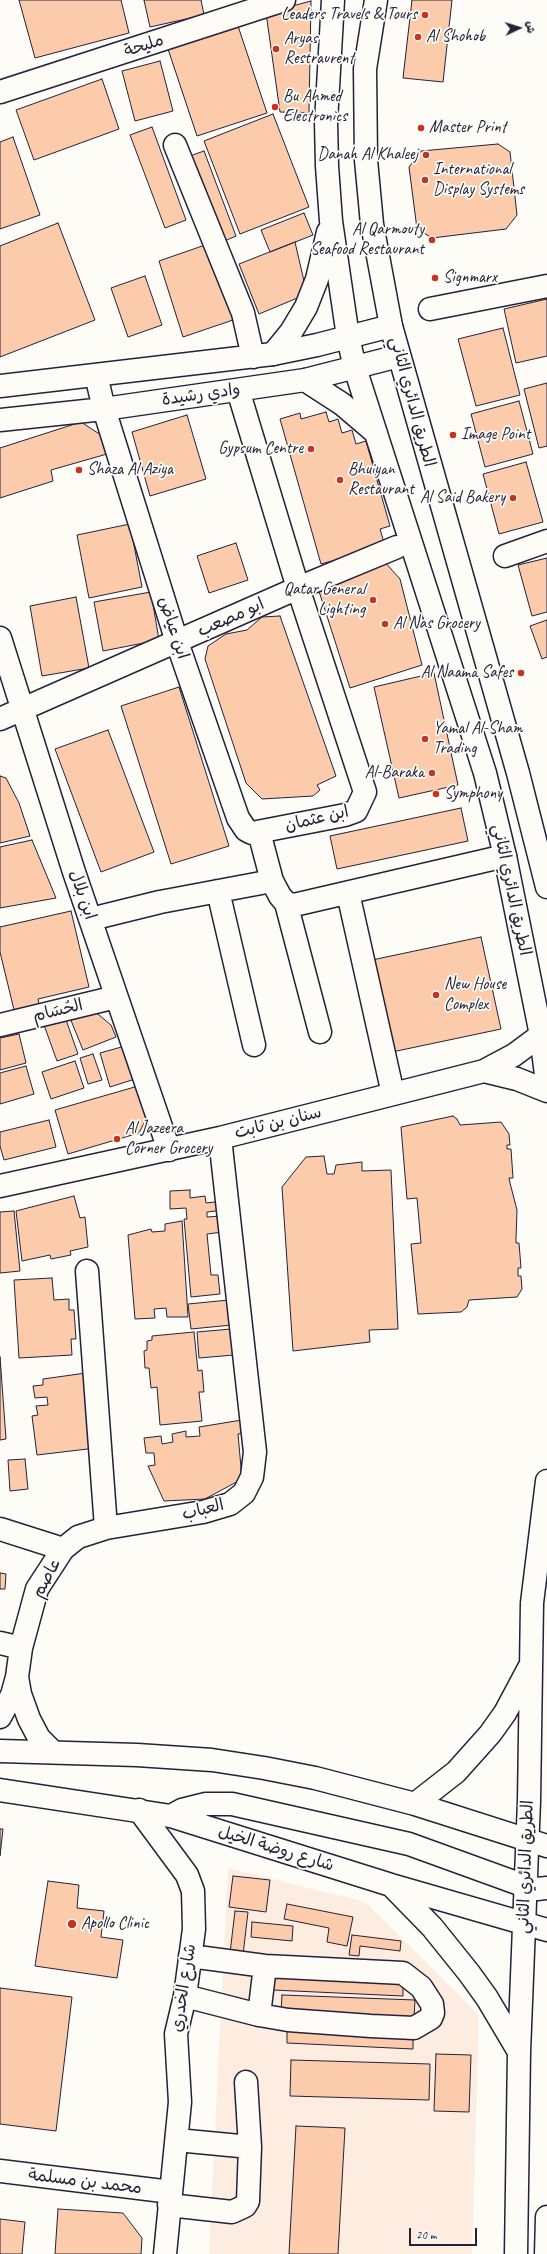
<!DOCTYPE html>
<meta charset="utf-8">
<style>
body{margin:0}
#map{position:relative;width:547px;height:2254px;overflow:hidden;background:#fdfcf7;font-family:Caveat,"Playpen Sans Arabic",sans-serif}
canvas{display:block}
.north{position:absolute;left:499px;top:8px;width:40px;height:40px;-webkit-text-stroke:3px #fdfcf7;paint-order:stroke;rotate:86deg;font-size:11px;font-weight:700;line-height:16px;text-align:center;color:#22223b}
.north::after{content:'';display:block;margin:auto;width:14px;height:18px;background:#22223b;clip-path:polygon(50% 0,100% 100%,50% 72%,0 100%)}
.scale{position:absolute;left:409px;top:2228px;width:68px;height:18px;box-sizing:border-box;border:2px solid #22223b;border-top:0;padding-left:5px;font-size:12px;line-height:14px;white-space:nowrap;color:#22223b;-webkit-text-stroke:3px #fdfcf7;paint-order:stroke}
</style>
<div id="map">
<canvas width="547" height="2254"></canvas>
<div class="north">ش</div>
<div class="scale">20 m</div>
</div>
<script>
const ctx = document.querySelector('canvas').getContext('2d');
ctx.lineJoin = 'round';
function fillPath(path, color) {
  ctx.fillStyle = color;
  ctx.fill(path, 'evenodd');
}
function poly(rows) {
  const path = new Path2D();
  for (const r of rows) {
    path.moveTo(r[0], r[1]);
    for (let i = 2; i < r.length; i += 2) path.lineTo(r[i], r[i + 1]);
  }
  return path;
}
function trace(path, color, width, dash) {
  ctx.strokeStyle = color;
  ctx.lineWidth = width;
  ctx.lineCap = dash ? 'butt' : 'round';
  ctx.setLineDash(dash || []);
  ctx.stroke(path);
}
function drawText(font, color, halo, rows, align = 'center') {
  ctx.font = font + ' Caveat,"Playpen Sans Arabic",sans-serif';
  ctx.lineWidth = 3.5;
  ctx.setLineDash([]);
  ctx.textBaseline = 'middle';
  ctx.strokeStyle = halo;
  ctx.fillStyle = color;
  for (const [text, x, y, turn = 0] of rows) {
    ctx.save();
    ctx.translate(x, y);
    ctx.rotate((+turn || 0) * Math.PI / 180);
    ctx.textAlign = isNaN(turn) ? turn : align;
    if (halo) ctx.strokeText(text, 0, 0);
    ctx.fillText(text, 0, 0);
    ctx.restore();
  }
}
const built = poly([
 [228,1868,365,1902,479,2015,472,2254,209,2254]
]);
const building = poly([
 [19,0,121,0,129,33,35,58,19,0],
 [144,0,201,0,204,15,150,27,144,0],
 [412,0,452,0,443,82,403,78,412,0],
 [311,1,309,113,280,112,266,13,311,1],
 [238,26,267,113,197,136,168,49,238,26],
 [160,61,173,111,135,121,122,71,160,61],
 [102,79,119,129,34,160,16,110,102,79],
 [273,114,309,207,240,234,204,141,273,114],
 [152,127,186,220,165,228,130,135,152,127],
 [13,137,40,215,0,229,0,142,13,137],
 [498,144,510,152,517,215,506,229,432,238,417,229,409,167,421,151,498,144],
 [204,151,236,236,220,243,187,157,204,151],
 [304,213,313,235,270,252,261,230,304,213],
 [58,223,95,320,0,357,0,246,58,223],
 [295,242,307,294,259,314,239,264,295,242],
 [208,244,233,320,183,337,159,261,208,244],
 [145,276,162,325,128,337,111,288,145,276],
 [547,299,547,356,516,363,504,309,547,299],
 [503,328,520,395,476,406,458,339,503,328],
 [547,383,547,446,539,448,524,389,547,383],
 [519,401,533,454,485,467,471,414,519,401],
 [326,412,329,422,338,419,342,433,352,430,356,444,366,441,390,526,380,529,385,546,321,564,280,419,300,413,301,419,326,412],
 [187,415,206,479,150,496,132,432,187,415],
 [81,422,101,435,107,454,51,470,53,481,0,498,0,448,81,422],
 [526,462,543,522,499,534,483,474,526,462],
 [130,524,142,587,89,598,77,535,130,524],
 [236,543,248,580,209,593,197,556,236,543],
 [547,558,547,612,532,616,518,565,547,558],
 [382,559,400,579,422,665,350,688,317,585,382,559],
 [151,592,159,640,103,651,94,602,151,592],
 [76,597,89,668,42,676,30,606,76,597],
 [280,616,336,776,317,785,320,790,313,796,262,799,246,783,205,659,208,646,226,634,247,630,262,617,280,616],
 [547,620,547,657,542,659,530,626,547,620],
 [434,673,458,785,399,798,374,687,434,673],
 [179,687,229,846,171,864,121,706,179,687],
 [108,730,154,852,101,872,55,749,108,730],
 [0,776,6,778,19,803,30,836,0,843,0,776],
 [461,808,468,841,337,869,330,836,461,808],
 [32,840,56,898,0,908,0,847,32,840],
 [71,911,89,987,38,999,40,1008,15,1014,0,952,0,927,71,911],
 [481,937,501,1029,392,1052,372,960,481,937],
 [87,1005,111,1025,116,1037,83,1050,68,1013,87,1005],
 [65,1017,78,1054,57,1061,44,1025,65,1017],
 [19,1034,26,1063,0,1070,0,1038,19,1034],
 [125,1046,135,1079,110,1087,100,1053,125,1046],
 [93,1054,102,1080,88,1084,80,1058,93,1054],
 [75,1061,84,1088,51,1099,42,1072,75,1061],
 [26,1066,34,1094,0,1104,0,1073,26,1066],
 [145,1084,152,1108,139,1133,68,1154,55,1110,145,1084],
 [453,1116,457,1119,460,1125,501,1122,509,1134,510,1145,507,1145,507,1149,511,1149,513,1178,509,1178,510,1183,517,1210,516,1239,516,1243,519,1243,521,1268,518,1268,518,1276,521,1276,522,1289,517,1297,469,1300,467,1307,461,1312,418,1314,411,1244,421,1243,417,1198,407,1199,401,1127,453,1116],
 [49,1120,56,1147,4,1160,0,1146,0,1132,49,1120],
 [324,1156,327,1174,334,1174,336,1165,362,1162,362,1171,391,1170,398,1329,369,1330,370,1342,293,1351,282,1187,306,1157,324,1156],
 [190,1190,190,1198,205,1196,206,1203,223,1201,224,1210,207,1212,207,1217,221,1216,223,1232,207,1234,211,1275,218,1275,220,1294,191,1297,184,1219,187,1219,186,1208,170,1209,170,1191,190,1190],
 [74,1196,80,1218,85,1217,88,1247,70,1251,71,1255,51,1259,50,1255,22,1261,16,1211,74,1196],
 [14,1211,20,1271,0,1273,0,1212,14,1211],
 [182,1221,188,1317,167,1317,166,1308,154,1309,155,1318,135,1319,128,1235,151,1229,152,1232,165,1231,165,1224,182,1221],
 [52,1278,54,1300,69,1299,69,1310,74,1310,76,1339,71,1339,72,1355,19,1358,14,1280,52,1278],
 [229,1300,232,1325,191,1329,188,1304,229,1300],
 [231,1329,234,1355,199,1358,197,1332,231,1329],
 [194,1332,198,1371,202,1370,204,1392,199,1392,202,1421,160,1425,157,1387,151,1388,149,1368,145,1368,144,1351,147,1350,147,1341,152,1340,152,1336,194,1332],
 [0,1357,6,1439,0,1440,0,1357],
 [86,1373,96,1448,37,1455,32,1416,38,1415,36,1406,48,1405,47,1397,35,1398,33,1386,43,1385,43,1379,86,1373],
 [242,1420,243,1433,238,1434,242,1479,205,1499,164,1501,148,1466,155,1465,154,1453,146,1453,144,1438,161,1436,162,1444,173,1442,172,1434,186,1431,186,1437,200,1436,199,1427,242,1420],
 [25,1459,28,1489,10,1491,8,1460,25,1459],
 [0,1573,6,1574,5,1589,0,1589,0,1573],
 [0,1829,3,1829,0,1856,0,1829],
 [233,1876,270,1880,266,1912,229,1907,233,1876],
 [48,1881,79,1885,77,1908,104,1911,101,1937,123,1940,117,1978,35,1966,48,1881],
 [287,1904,353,1917,347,1946,327,1942,329,1928,284,1919,287,1904],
 [235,1911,248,1912,243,1955,230,1953,235,1911],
 [252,1922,293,1926,292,1941,251,1937,252,1922],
 [352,1935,401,1941,400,1951,360,1946,359,1956,349,1955,352,1935],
 [274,1973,403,1979,403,1996,273,1990,274,1973],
 [0,1988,72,1997,56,2131,0,2124,0,1988],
 [282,1995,415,2000,414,2017,281,2012,282,1995],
 [287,2028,413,2033,413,2049,287,2043,287,2028],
 [436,2054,471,2055,469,2112,434,2111,436,2054],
 [291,2060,430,2064,429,2100,290,2096,291,2060],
 [296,2126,345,2128,338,2254,289,2254,296,2126],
 [58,2209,123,2213,142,2238,141,2254,55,2254,58,2209],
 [0,2219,25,2222,22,2254,0,2254,0,2219]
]);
const minor = poly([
 [0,92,284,0],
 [175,145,243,313,253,357],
 [430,309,547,286],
 [96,375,104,409,177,642,238,818,246,830,252,833,345,815,356,811,365,792,298,588,238,390],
 [0,386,273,354,317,345,391,326],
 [0,420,104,409,305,380,399,356],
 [505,556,547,541],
 [0,638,74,872,169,1150],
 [0,719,298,588,397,547],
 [259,832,272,881,280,896,286,903,294,905,505,856],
 [218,891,254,1045],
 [348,893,393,1094],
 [286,903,320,1032],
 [91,919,160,902,272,881],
 [0,1025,116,997],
 [484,1071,517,1079,547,1091],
 [0,1186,220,1138,484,1071,514,1055,541,1035],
 [87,1271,106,1528],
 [0,1529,63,1549],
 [0,1643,21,1648],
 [17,1677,20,1694,29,1719,39,1738,53,1752],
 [0,1717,12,1695,17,1677,21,1648,37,1589,63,1549,78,1537,106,1528,203,1512,230,1504,244,1493,252,1477,255,1452,220,1138],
 [139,1810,187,1875,193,1891,194,1929,185,1996,176,2034,180,2102,165,2254],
 [185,1996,259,2015,288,2020,371,2026,414,2028,431,2018,433,2013,432,2004,421,1987,403,1973,265,1966,190,1956],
 [259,2015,265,1966],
 [177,2140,250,2147],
 [0,2171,171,2192],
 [169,2205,232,2212,245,2206,248,2201,250,2147,246,2082]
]);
const major = poly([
 [333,0,326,122,327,166,331,221,348,337,355,368,485,773,505,856,541,1035,547,1083],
 [376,0,365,69,366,160,372,224,391,326,518,773,547,887],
 [273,354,291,332,306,307,317,279,328,232],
 [305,380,342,404,376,433],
 [0,1751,137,1755,212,1760,264,1768,315,1778,415,1804,547,1846],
 [0,1790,171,1816,391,1885,547,1930],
 [415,1804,456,1772,490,1734,505,1713,529,1668],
 [171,1816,182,1810,206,1804,232,1804,409,1844,525,1886,537,1889,547,1888],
 [393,1887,432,1927,469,1973,487,1998,519,2052],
 [516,2254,519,2052,529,1801,532,1603,547,1481],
 [546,2254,547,2217]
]);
const markers = [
 [425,15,4,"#c8321e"],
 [418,37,4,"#c8321e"],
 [276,49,4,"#c8321e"],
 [275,107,4,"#c8321e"],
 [421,128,4,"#c8321e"],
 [426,155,4,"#c8321e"],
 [425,180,4,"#c8321e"],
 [432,240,4,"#c8321e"],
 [435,278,4,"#c8321e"],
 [453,435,4,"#c8321e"],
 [311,449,4,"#c8321e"],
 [79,470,4,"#c8321e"],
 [340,480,4,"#c8321e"],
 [513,498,4,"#c8321e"],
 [373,600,4,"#c8321e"],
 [385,624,4,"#c8321e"],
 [521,673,4,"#c8321e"],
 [425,739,4,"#c8321e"],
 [432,773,4,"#c8321e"],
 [436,794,4,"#c8321e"],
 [436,995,4,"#c8321e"],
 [117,1139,4,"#c8321e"],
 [72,1924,5,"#c8321e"]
];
const poiNames = [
 ["Leaders Travels & Tours",417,15,"right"],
 ["Al Shohob",426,37],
 ["Aryas",284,39],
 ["Restraurent",284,59],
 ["Bu Ahmed",283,97],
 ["Electronics",283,117],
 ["Master Print",429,128],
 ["Danah Al Khaleej",418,155,"right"],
 ["International",433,170],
 ["Display Systems",433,190],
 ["Al Qarmouty",424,230,"right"],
 ["Seafood Restaurant",424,250,"right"],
 ["Signmarx",443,278],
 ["Image Point",461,435],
 ["Gypsum Centre",303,449,"right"],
 ["Shaza Al Aziya",87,470],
 ["Bhuiyan",348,470],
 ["Restaurant",348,490],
 ["Al Said Bakery",505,498,"right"],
 ["Qatar General",365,590,"right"],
 ["Lighting",365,610,"right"],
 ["Al Nas Grocery",393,624],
 ["Al Naama Safes",513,673,"right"],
 ["Yamal Al-Sham",433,729],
 ["Trading",433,749],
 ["Al-Baraka",424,773,"right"],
 ["Symphony",444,794],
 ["New House",444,985],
 ["Complex",444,1005],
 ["Al Jazeera",125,1129],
 ["Corner Grocery",125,1149],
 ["Apollo Clinic",81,1924]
];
const streetNames = [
 ["مليحة",144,46,-18],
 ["وادي رشيدة",201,395,-8],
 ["الطريق الدائري الثاني",412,402,75],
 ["ابو مصعب",231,618,-24],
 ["ابن عياض",173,628,72],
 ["ابن عثمان",317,819,-13],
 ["الطريق الدائري الثاني",511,890,78],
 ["ابن بلال",82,895,71],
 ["الحُسَام",58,1011,-14],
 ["سنان بن ثابت",278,1123,-14],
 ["العباب",203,1510,-14],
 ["عاصم",47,1578,-61],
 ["شارع روضة الخيل",276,1849,17],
 ["الطريق الدائري الثاني",526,1867,-88],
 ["شارع الخدري",184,1988,-81],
 ["محمد بن مسلمة",85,2182,7]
];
fillPath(built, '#fdede0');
fillPath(building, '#fccbab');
trace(building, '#22223b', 1);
trace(minor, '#22223b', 25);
trace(major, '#22223b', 25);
trace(minor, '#fdfcf7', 22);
trace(major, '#fdfcf7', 22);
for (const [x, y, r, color] of markers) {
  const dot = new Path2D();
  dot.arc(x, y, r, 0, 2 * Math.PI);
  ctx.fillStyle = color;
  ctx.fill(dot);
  trace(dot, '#fdfcf7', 1.5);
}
drawText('17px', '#22223b', '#fdfcf7', poiNames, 'left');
drawText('17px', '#22223b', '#fdfcf7', streetNames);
</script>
